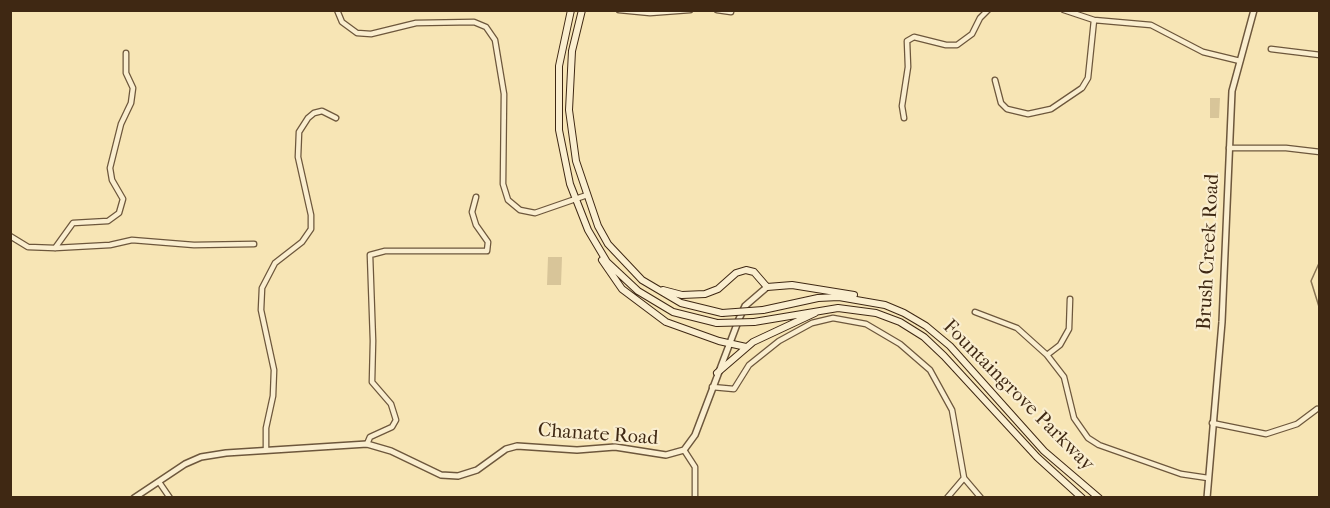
<!DOCTYPE html>
<style>
body{margin:0}
#map{position:relative;width:1330px;height:508px;overflow:hidden;background:#f7e5b5;font-family:"IM FELL French Canon",serif}
canvas{display:block}
.frame{position:absolute;inset:0;border:12px solid #3f2813;pointer-events:none}
</style>
<div id="map">
<canvas width="1330" height="508"></canvas>
<div class="frame"></div>
</div>
<script>
const ctx = document.querySelector('canvas').getContext('2d');
ctx.lineJoin = 'round';
function fillPath(path, color) {
  ctx.fillStyle = color;
  ctx.fill(path, 'evenodd');
}
function poly(rows) {
  const path = new Path2D();
  for (const r of rows) {
    path.moveTo(r[0], r[1]);
    for (let i = 2; i < r.length; i += 2) path.lineTo(r[i], r[i + 1]);
  }
  return path;
}
function trace(path, color, width, dash) {
  ctx.strokeStyle = color;
  ctx.lineWidth = width;
  ctx.lineCap = dash ? 'butt' : 'round';
  ctx.setLineDash(dash || []);
  ctx.stroke(path);
}
function drawText(font, color, halo, rows, align = 'center') {
  ctx.font = font + ' "IM FELL French Canon",serif';
  ctx.lineWidth = 4.5;
  ctx.setLineDash([]);
  ctx.textBaseline = 'middle';
  ctx.strokeStyle = halo;
  ctx.fillStyle = color;
  for (const [text, x, y, turn = 0] of rows) {
    ctx.save();
    ctx.translate(x, y);
    ctx.rotate((+turn || 0) * Math.PI / 180);
    ctx.textAlign = isNaN(turn) ? turn : align;
    if (halo) ctx.strokeText(text, 0, 0);
    ctx.fillText(text, 0, 0);
    ctx.restore();
  }
}
const green = poly([
 [1210,98,1220,98,1219,118,1210,118],
 [548,257,562,257,561,285,547,285]
]);
const stream = poly([
 [1320,261,1311,281,1320,310]
]);
const minor = poly([
 [337,10,342,22,357,33,371,34,416,23,474,22,486,27,495,40,504,94,503,184,508,200,520,210,535,213,587,195],
 [619,10,650,13,690,10],
 [717,10,731,12],
 [1064,10,1094,20,1151,25,1203,52,1240,61],
 [1271,49,1320,55],
 [995,80,1001,103,1007,109,1028,114,1051,109,1082,88,1088,78,1094,20],
 [904,118,902,106,908,67,907,41,914,37,946,45,957,45,972,34,980,18,988,10],
 [1229,148,1286,148,1320,152],
 [10,236,28,247,55,248,110,245,132,240,194,245,254,244],
 [55,248,73,223,108,221,119,213,123,199,112,180,110,168,121,124,131,103,133,88,126,73,126,53],
 [975,312,1017,328,1047,355,1064,377,1074,418,1088,438,1099,445,1181,474,1208,478],
 [1047,355,1060,345,1069,329,1070,299],
 [712,387,734,389,749,365,779,341,812,323,833,318,866,324,900,344,930,370,952,410,964,478,981,498],
 [1212,423,1266,434,1297,424,1317,409],
 [367,444,370,437,392,427,396,420,391,404,372,382,373,341,370,255,385,251,487,251,488,242,476,225,472,212,476,197],
 [266,450,266,428,273,396,274,370,261,310,262,288,275,263,302,242,311,229,311,215,298,157,299,132,308,118,314,113,322,111,336,118],
 [684,450,695,467,695,498],
 [159,482,170,498],
 [947,498,964,478]
]);
const tertiary = poly([
 [134,498,185,464,201,457,226,453,367,444,391,451,441,475,458,476,477,470,506,449,517,446,577,450,615,447,666,455,684,450,695,435,739,319,745,306,767,287],
 [1207,498,1222,322,1232,91,1254,10]
]);
const secondary = poly([
 [571,10,559,66,559,130,570,184,588,230,607,262,638,291,673,312,717,323],
 [582,10,572,51,569,110,576,161,598,226,608,244,642,280,681,303,722,313],
 [602,260,622,289,666,322,719,341,746,347],
 [663,290,682,295,705,294,718,289,736,273,746,270,754,272,767,287,792,285,854,295],
 [763,310,818,298,839,297,885,305,904,313,926,326,950,346,1044,451,1099,498],
 [754,322,838,308,876,313,900,322,924,337,944,356,1037,457,1082,498],
 [717,373,753,342,815,313]
]);
const secondaryBridge = poly([
 [722,313,763,310],
 [717,323,754,322]
]);
const streetNames = [
 ["Brush Creek Road",1209,252,-87],
 ["Fountaingrove Parkway",1018,396,45],
 ["Chanate Road",598,435,4]
];
fillPath(green, '#d8c599');
trace(stream, '#887353', 1.5);
trace(minor, '#6d573c', 7);
trace(tertiary, '#6d573c', 8);
trace(secondary, '#3f2813', 8);
trace(minor, '#faeecf', 4.5);
trace(tertiary, '#faeecf', 5);
trace(secondary, '#faeecf', 6);
trace(secondaryBridge, '#3f2813', 8, []);
trace(secondaryBridge, '#faeecf', 6);
drawText('20px', '#3f2813', '#faeecf', streetNames);
</script>
